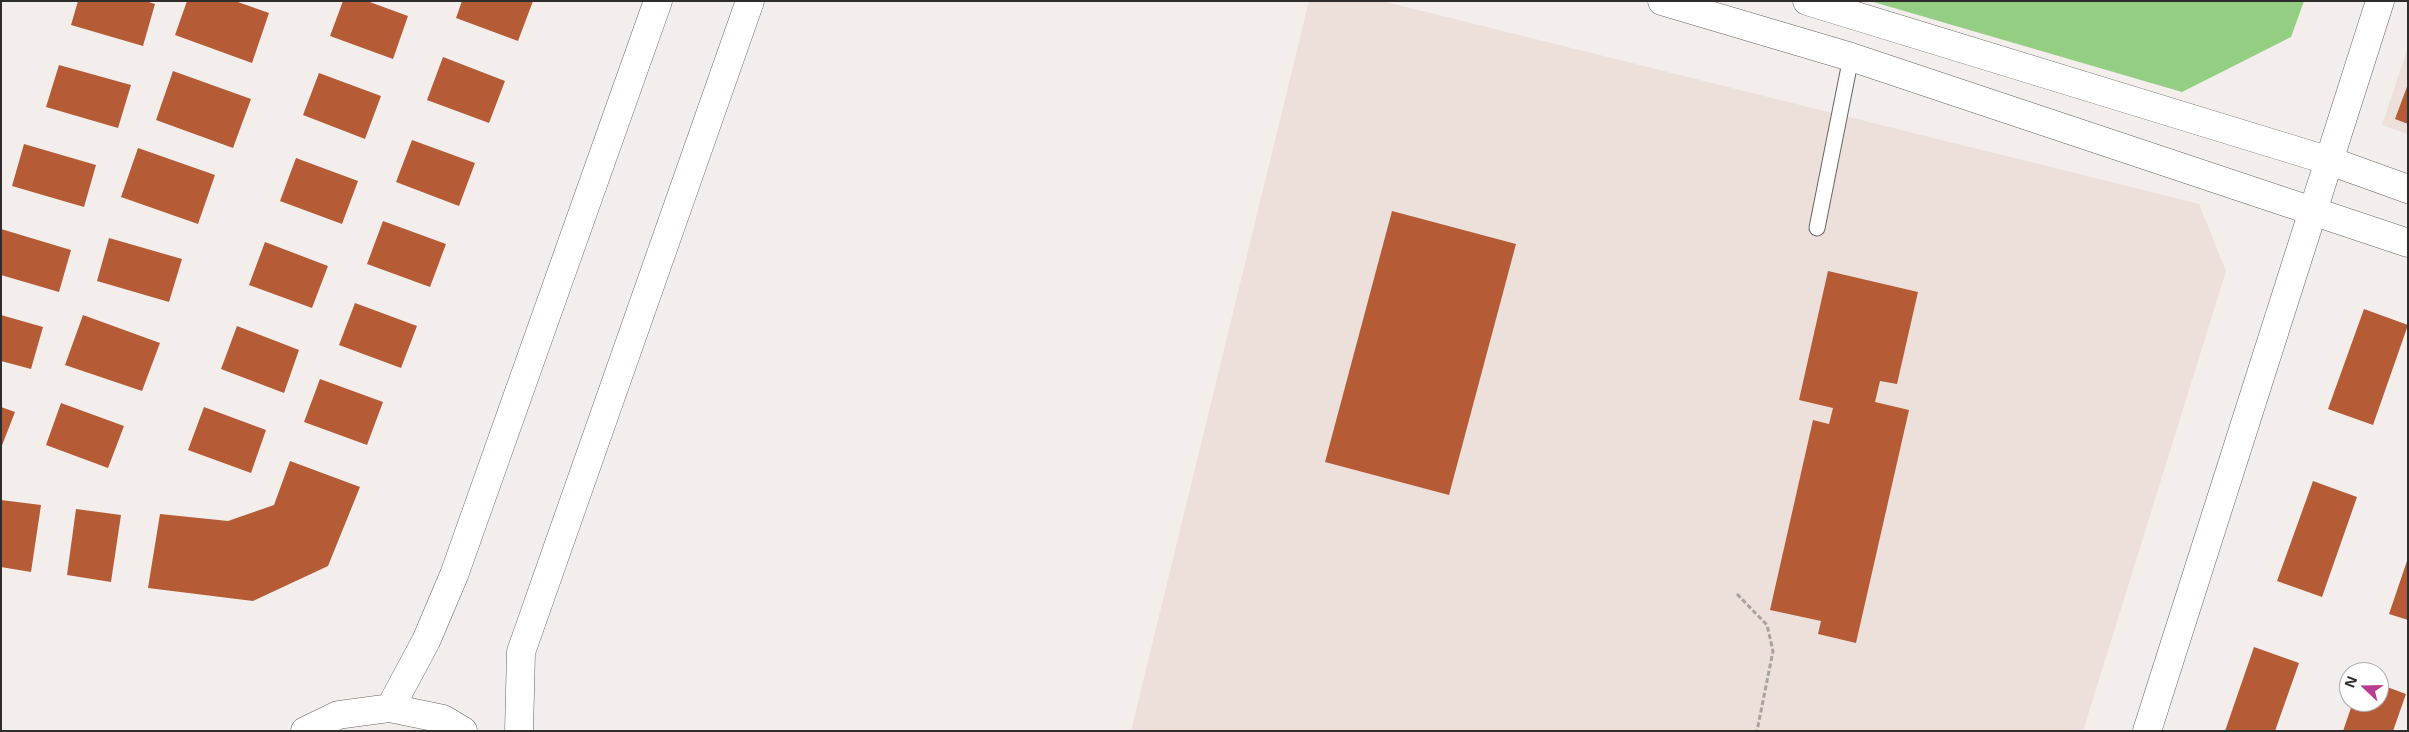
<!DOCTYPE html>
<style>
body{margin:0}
#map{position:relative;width:2409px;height:732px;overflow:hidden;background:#f3edeb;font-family:"Open Sans",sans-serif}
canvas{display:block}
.frame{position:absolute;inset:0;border:2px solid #2f2d2c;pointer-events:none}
.north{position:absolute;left:2339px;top:662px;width:50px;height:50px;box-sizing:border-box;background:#fff;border:1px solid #acabab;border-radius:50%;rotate:291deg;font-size:14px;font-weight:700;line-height:20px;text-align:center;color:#2f2d2c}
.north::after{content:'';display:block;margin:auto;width:18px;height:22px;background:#b83d8f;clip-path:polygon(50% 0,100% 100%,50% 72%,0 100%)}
</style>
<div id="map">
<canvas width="2409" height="732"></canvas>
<div class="frame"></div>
<div class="north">N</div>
</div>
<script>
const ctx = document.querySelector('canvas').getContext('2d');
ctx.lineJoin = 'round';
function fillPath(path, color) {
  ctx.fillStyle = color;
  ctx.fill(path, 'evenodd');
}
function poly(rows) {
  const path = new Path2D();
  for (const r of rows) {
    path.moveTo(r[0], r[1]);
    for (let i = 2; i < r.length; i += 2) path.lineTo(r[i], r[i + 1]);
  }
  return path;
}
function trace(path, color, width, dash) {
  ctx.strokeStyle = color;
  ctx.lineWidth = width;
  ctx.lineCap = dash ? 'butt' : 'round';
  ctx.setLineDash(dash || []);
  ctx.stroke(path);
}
const built = poly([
 [1309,1,1382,1,2199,204,2226,271,2083,731,1131,731],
 [2408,47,2408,134,2382,125]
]);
const green = poly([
 [1870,1,2304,1,2291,37,2182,92]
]);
const building = poly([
 [78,1,146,1,155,4,143,46,71,25],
 [187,1,235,1,269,13,252,63,175,35],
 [343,1,367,1,408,16,393,59,330,36],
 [462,1,533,1,518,41,456,18],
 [443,57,505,81,489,123,427,100],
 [59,65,131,85,118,128,46,107],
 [173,71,251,99,233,148,156,120],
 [319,73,381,96,365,139,303,115],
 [2408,84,2408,124,2395,119],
 [412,140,475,163,459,206,396,182],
 [24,144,96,165,84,207,12,186],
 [138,148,215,175,198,224,121,197],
 [296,158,358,181,342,224,280,201],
 [1392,211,1516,244,1449,495,1325,462],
 [383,221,446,244,430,287,367,264],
 [1,229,71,250,59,292,1,275],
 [109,238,182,259,169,302,97,281],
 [265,242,328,266,312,308,249,285],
 [1828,271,1918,292,1897,384,1880,381,1875,402,1909,410,1856,643,1818,634,1821,621,1770,610,1813,420,1829,424,1833,408,1799,400],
 [355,303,417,326,401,368,339,345],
 [2364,309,2408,325,2373,425,2328,409],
 [1,315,43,327,31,369,1,361],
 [83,315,160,343,142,391,65,365],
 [237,326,299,350,284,393,221,369],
 [320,379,383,402,367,445,304,422],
 [61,403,124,426,108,468,46,445],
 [1,407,15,412,1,448],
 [204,407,266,430,251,473,188,450],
 [290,461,360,487,328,566,253,601,148,588,160,514,228,521,274,505],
 [2313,481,2357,497,2322,597,2277,581],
 [1,500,41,505,31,572,1,567],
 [76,509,121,515,111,582,67,575],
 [2407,561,2408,561,2408,620,2389,614],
 [2254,647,2299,663,2275,731,2225,731],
 [2379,684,2406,694,2393,731,2343,731,2353,702,2379,702]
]);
const path = poly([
 [1737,594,1767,625,1773,651,1757,731]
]);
const service = poly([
 [1817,228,1851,57]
]);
const minor = poly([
 [2147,731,2380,1]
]);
const tertiary = poly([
 [1662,1,1851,57,2408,243],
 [1807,1,2330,161,2408,189]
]);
const secondary = poly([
 [390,708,426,641,454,575,658,1],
 [519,731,521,652,750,1]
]);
const primary = poly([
 [305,731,338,715,390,708,443,719,463,731]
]);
fillPath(built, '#ede0da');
fillPath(green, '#94ce82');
fillPath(building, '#b55c37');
trace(service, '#696462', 17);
trace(minor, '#696462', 29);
trace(tertiary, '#696462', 29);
trace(secondary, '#696462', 29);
trace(primary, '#696462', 29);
trace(path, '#a8a3a2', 3, [5, 2.5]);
trace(service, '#fff', 15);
trace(minor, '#fff', 28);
trace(tertiary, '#fff', 28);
trace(secondary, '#fff', 28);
trace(primary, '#fff', 28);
</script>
